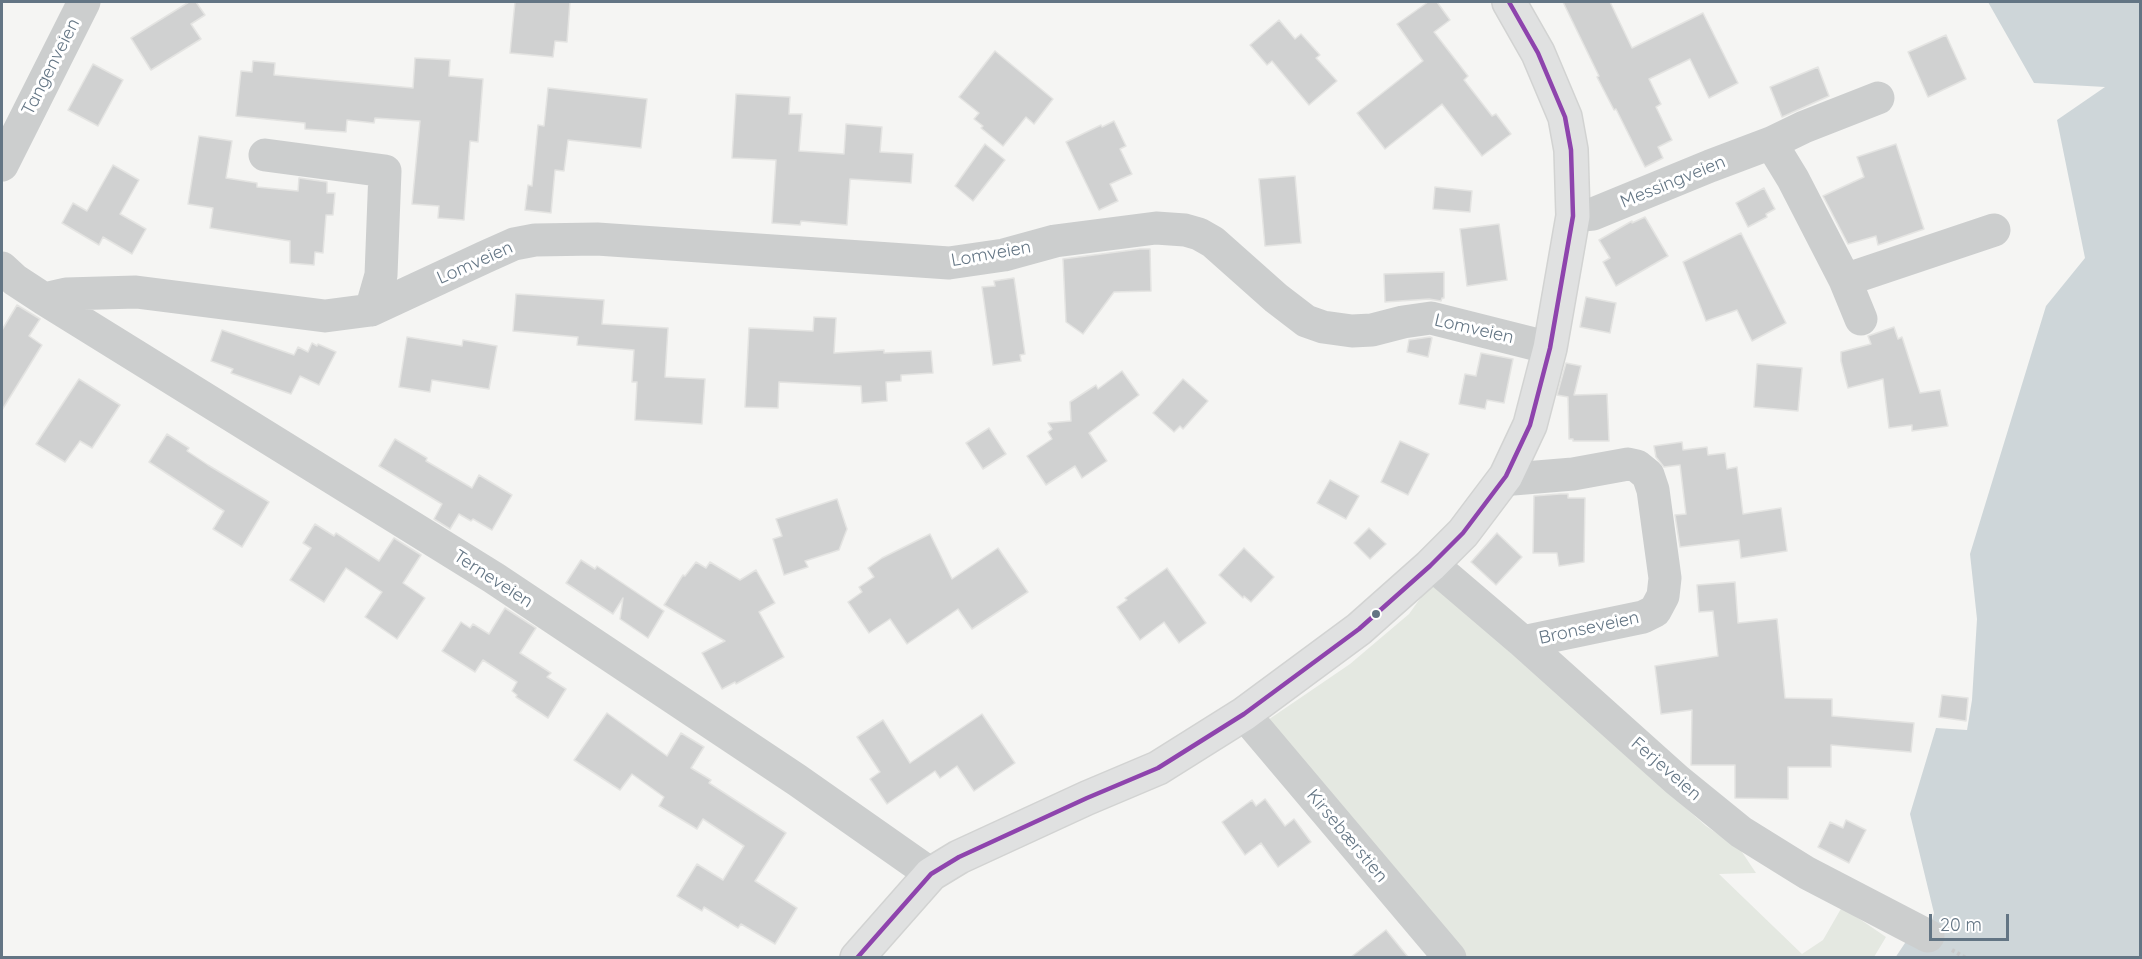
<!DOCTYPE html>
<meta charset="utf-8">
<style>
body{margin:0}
#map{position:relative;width:2142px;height:959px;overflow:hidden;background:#f5f5f3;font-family:Quicksand,sans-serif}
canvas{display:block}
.frame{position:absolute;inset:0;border:3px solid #637584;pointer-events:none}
.scale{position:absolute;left:1929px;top:914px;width:80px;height:27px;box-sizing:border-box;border:3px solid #637584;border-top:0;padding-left:8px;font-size:18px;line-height:21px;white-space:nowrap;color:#637584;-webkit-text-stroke:4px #fff;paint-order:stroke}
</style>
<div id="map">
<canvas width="2142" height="959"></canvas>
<div class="frame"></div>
<div class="scale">20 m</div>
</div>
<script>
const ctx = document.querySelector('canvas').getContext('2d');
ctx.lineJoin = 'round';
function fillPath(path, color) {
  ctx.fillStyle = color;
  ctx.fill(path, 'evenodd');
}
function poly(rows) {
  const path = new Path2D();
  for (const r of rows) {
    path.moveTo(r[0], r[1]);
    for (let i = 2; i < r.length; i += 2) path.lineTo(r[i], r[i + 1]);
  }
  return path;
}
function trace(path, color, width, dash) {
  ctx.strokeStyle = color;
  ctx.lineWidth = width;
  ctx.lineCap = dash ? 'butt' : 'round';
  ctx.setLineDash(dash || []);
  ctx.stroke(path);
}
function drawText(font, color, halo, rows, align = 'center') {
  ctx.font = font + ' Quicksand,sans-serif';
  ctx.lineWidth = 6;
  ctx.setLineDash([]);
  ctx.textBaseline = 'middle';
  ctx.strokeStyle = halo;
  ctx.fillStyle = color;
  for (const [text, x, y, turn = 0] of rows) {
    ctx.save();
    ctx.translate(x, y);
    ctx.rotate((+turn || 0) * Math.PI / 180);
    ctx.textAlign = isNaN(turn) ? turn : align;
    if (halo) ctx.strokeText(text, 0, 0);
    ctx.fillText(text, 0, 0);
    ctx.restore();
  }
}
const green = poly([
 [1437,575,1447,596,1706,826,1740,849,1756,873,1719,874,1802,954,1823,940,1842,907,1886,937,1874,957,1465,957,1262,724,1350,664,1409,614]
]);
const water = poly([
 [1988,2,2140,2,2140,957,1895,958,1907,940,1928,936,1934,913,1910,814,1936,728,1967,730,1972,700,1977,619,1970,554,2046,306,2085,258,2057,120,2105,87,2034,83]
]);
const building = poly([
 [189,2,196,2,205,15,191,24,201,39,151,70,131,38,189,2],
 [515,2,570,2,567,42,555,41,553,57,510,53,515,2],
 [1428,2,1437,2,1450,20,1434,32,1468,76,1464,80,1492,116,1496,114,1511,134,1482,156,1442,104,1385,149,1357,113,1423,61,1397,24,1428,2],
 [1563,2,1610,2,1632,48,1703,13,1738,83,1709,98,1690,59,1649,79,1661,104,1656,107,1672,140,1658,147,1663,158,1645,167,1616,109,1614,110,1597,77,1599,76,1563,2],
 [1279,20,1295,39,1301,34,1320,55,1316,58,1337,81,1309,105,1272,61,1267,65,1250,45,1279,20],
 [1946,35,1966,79,1928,97,1908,52,1946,35],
 [995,51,1053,99,1034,124,1026,117,1003,146,981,128,983,126,974,119,979,113,959,97,995,51],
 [415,58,450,60,449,76,483,79,478,142,470,141,464,220,438,218,439,206,412,204,420,121,375,118,374,123,347,120,346,132,305,129,305,123,236,116,241,71,252,72,253,61,275,63,274,75,413,88,415,58],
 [93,64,123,80,98,126,68,110,93,64],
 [1818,67,1829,96,1782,117,1770,87,1818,67],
 [548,88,647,99,641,148,568,140,564,171,555,170,551,213,525,210,528,185,532,186,538,125,544,126,548,88],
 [736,94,790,97,789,114,802,114,799,151,844,154,846,124,882,127,880,152,913,154,911,183,850,179,847,225,801,221,800,225,772,223,776,160,732,158,736,94],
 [1114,121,1126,146,1120,149,1132,174,1110,184,1118,201,1099,210,1066,142,1101,125,1102,127,1114,121],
 [199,136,232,141,226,178,257,183,257,187,298,191,299,178,327,182,327,193,335,193,333,215,326,215,323,253,315,252,314,265,290,263,290,241,210,228,213,208,188,204,199,136],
 [985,144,1005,160,973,201,955,186,985,144],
 [1896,144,1924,229,1878,245,1876,236,1848,244,1823,196,1864,177,1857,157,1896,144],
 [113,165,139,180,120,214,146,229,132,254,103,237,99,245,62,223,73,203,87,211,113,165],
 [1295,176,1301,243,1265,246,1259,179,1295,176],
 [1435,187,1472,191,1470,212,1433,209,1435,187],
 [1764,188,1775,209,1766,214,1767,217,1748,227,1736,203,1764,188],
 [1645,217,1668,256,1616,286,1603,262,1610,258,1599,240,1632,221,1632,223,1645,217],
 [1499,224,1507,280,1467,286,1460,229,1499,224],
 [1741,233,1786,323,1752,341,1737,310,1706,321,1683,262,1741,233],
 [1140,249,1150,249,1151,291,1114,292,1083,334,1066,322,1063,259,1140,249],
 [1444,272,1444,298,1442,298,1441,301,1429,299,1385,302,1384,274,1444,272],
 [1014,278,1025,354,1020,355,1021,361,993,365,982,287,995,286,994,281,1014,278],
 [516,294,604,300,602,324,668,328,665,377,705,379,702,424,635,420,637,382,632,382,634,350,577,345,578,337,513,331,516,294],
 [1586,297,1616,303,1610,333,1580,327,1586,297],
 [17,305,40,319,29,336,42,345,2,410,2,330,17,305],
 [814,317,836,318,834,353,884,350,884,353,931,351,933,373,901,375,901,381,886,382,887,401,862,403,861,386,779,382,778,408,745,407,749,328,813,331,814,317],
 [1894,327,1898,339,1902,337,1920,393,1940,390,1948,426,1912,431,1912,425,1889,428,1883,379,1848,388,1841,361,1841,352,1871,344,1868,336,1894,327],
 [222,330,294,355,298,347,308,352,312,343,317,346,318,344,336,352,319,385,300,376,291,394,231,373,233,369,211,361,222,330],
 [407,337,462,346,463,340,497,346,489,389,432,380,430,392,399,387,407,337],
 [1430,337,1432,338,1428,357,1407,352,1409,340,1430,337],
 [1481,353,1513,359,1504,403,1487,400,1485,409,1459,404,1465,374,1476,376,1481,353],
 [1566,363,1581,366,1574,395,1607,394,1609,441,1573,441,1573,439,1569,439,1568,397,1557,395,1566,363],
 [1757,364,1802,368,1798,411,1754,407,1757,364],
 [1122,371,1139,395,1089,433,1107,461,1082,478,1075,466,1046,485,1027,456,1052,439,1048,432,1052,429,1048,423,1071,421,1070,402,1096,385,1098,389,1122,371],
 [79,379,120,405,92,448,80,441,65,462,36,444,79,379],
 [1183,379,1208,401,1183,429,1180,426,1174,432,1153,413,1183,379],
 [989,428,1006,454,983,469,966,443,989,428],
 [167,434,189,448,187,451,208,465,269,502,242,547,213,529,224,511,149,462,167,434],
 [395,439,427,458,426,461,472,488,479,475,512,495,492,530,473,519,471,521,459,514,450,529,434,519,442,504,379,466,395,439],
 [1400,441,1429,454,1408,495,1381,482,1400,441],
 [1682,442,1683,450,1707,447,1708,455,1725,453,1727,469,1737,467,1743,514,1781,508,1787,551,1741,558,1739,540,1680,547,1675,515,1686,514,1680,465,1664,467,1656,457,1654,446,1682,442],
 [1330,480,1359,496,1346,519,1317,503,1330,480],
 [1560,494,1568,494,1568,498,1585,498,1584,562,1559,566,1557,553,1533,553,1534,496,1560,494],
 [837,499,847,529,839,550,805,561,808,567,784,575,773,539,782,536,776,519,837,499],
 [315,524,334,536,336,533,379,561,394,538,421,555,403,583,425,598,397,639,365,617,382,592,346,568,324,602,290,580,311,548,303,543,315,524],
 [1369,528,1386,544,1370,559,1354,543,1369,528],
 [1497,533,1522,557,1496,585,1471,562,1497,533],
 [930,534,952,579,998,548,1028,592,972,629,958,609,907,644,890,619,869,633,848,602,862,592,859,587,874,577,868,568,882,558,930,534],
 [1244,548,1274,577,1251,602,1244,596,1243,598,1219,575,1244,548],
 [581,560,595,569,597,566,664,611,648,638,620,619,623,598,613,614,566,583,581,560],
 [696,562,706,568,710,562,740,580,756,570,775,603,759,612,784,657,736,684,735,682,722,689,702,653,725,641,664,605,683,575,685,576,696,562],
 [1167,568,1206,623,1179,643,1164,622,1140,640,1117,607,1127,600,1125,598,1167,568],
 [1735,582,1738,623,1777,619,1785,698,1832,699,1832,716,1914,723,1911,752,1831,745,1831,767,1788,767,1788,799,1735,798,1735,765,1691,765,1692,710,1661,714,1655,666,1718,656,1713,611,1699,612,1697,585,1735,582],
 [505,608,536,628,520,653,551,673,547,677,566,689,548,718,516,697,517,695,512,691,517,682,483,660,475,672,442,651,461,622,470,628,473,624,489,634,505,608],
 [1942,695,1968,698,1966,721,1939,717,1942,695],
 [607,713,667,756,681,733,704,747,691,768,711,780,709,783,786,833,755,881,797,908,775,944,741,924,738,928,704,907,702,911,677,896,697,864,723,880,744,846,703,819,697,829,659,806,664,797,632,774,620,790,574,760,607,713],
 [982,714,1015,763,974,791,957,766,940,778,935,771,887,804,870,779,880,772,857,737,883,720,910,763,982,714],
 [1265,799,1285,826,1294,819,1311,842,1278,867,1261,843,1245,855,1222,822,1252,800,1256,806,1265,799],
 [1846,820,1866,830,1849,863,1818,847,1830,822,1843,828,1846,820],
 [1386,930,1408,957,1351,957,1386,930]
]);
const path = poly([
 [1952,950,1966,958]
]);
const minor = poly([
 [1771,143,1793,179,1845,280,1994,230],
 [265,155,385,171,381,275,371,310],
 [2,165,84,2],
 [1573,216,1593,214,1710,166,1771,143,1804,127,1878,98],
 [2,268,15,280,44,299,494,578,797,780,931,874],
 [1845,280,1861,319],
 [44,299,66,294,136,292,325,316,371,310,485,257,514,244,535,240,597,239,949,263,1004,255,1055,241,1156,228,1185,230,1199,234,1213,242,1276,298,1306,321,1323,327,1352,331,1372,330,1403,322,1431,318,1550,348],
 [1506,476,1513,479,1573,474,1628,464,1637,466,1648,475,1653,490,1665,578,1663,596,1655,611,1643,617,1523,642],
 [1430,566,1441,572,1523,642,1677,780,1741,832,1807,873,1928,936],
 [1244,714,1450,958]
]);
const major = poly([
 [857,958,931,874,959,857,1087,798,1158,768,1244,714,1359,629,1430,566,1463,533,1506,476,1530,425,1550,348,1573,216,1571,150,1565,117,1538,53,1509,2]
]);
const bus1 = poly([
 [857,958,931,874,959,857,1087,798,1158,768,1244,714,1359,629,1430,566,1463,533,1506,476,1530,425,1550,348,1573,216,1571,150,1565,117,1538,53,1509,2]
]);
const markers = [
 [1376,614,5,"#637584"]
];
const streetNames = [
 ["Tangenveien",51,67,-63],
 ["Messingveien",1673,182,-22],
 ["Lomveien",991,254,-10],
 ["Lomveien",475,263,-24],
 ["Lomveien",1474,329,13],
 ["Terneveien",493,579,33],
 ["Bronseveien",1589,628,-12],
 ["Ferjeveien",1666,769,41],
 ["Kirsebærstien",1347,836,50]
];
fillPath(green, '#e4e8e1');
fillPath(water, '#ced6d9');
fillPath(building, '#d0d1d1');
trace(building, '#e4e4e2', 1.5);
trace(major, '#d2d3d2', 36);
trace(path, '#cacacb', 4, [3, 3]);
trace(minor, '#cccece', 33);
trace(major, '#e0e1e1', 33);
trace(bus1, '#8e44ad', 4.5);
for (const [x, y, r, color] of markers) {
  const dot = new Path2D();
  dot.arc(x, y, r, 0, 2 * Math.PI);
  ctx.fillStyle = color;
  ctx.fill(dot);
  trace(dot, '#fff', 2);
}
drawText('18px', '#637584', '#fff', streetNames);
</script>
